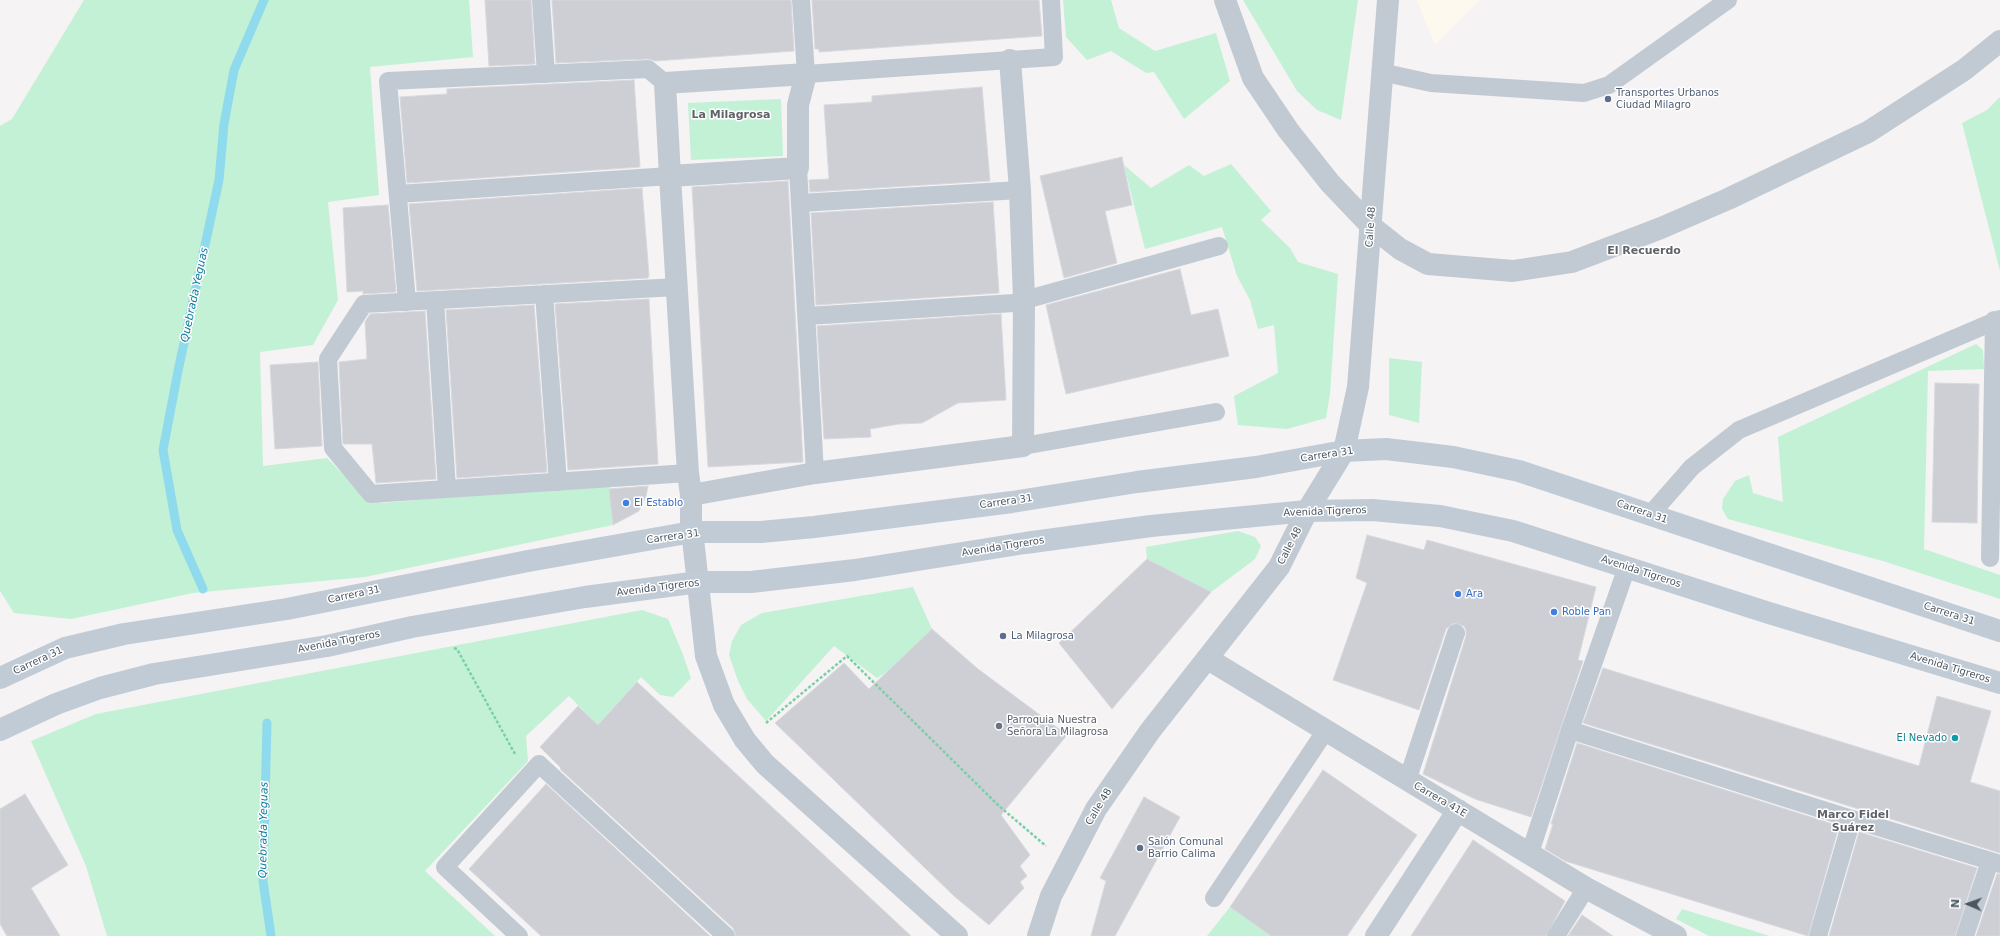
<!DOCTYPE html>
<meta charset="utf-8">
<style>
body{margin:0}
#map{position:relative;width:2000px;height:936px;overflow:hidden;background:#f5f3f3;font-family:"DejaVu Sans",sans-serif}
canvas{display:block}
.north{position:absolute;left:1948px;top:884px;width:40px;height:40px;-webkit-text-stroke:3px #fff;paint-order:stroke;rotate:272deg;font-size:11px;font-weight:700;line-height:16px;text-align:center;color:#4a5661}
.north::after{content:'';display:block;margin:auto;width:14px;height:18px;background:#4a5661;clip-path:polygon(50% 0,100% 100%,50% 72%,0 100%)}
</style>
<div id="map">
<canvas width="2000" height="936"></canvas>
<div class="north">N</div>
</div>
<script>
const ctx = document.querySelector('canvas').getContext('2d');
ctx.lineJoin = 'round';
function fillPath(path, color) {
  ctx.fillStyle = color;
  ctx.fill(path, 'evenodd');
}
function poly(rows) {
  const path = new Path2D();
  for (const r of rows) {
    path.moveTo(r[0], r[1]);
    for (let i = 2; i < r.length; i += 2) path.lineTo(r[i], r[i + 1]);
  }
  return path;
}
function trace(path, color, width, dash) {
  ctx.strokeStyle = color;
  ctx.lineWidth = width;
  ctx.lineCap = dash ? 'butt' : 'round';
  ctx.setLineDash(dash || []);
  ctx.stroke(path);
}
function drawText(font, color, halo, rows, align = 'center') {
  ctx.font = font + ' "DejaVu Sans",sans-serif';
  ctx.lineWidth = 3;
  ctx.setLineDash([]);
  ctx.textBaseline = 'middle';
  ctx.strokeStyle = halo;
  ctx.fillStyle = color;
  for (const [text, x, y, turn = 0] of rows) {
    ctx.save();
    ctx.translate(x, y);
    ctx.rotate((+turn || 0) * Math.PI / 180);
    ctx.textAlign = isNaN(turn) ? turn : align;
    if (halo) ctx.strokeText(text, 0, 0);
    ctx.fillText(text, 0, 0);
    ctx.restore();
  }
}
const commercial = poly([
 [1417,0,1480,0,1435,45]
]);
const green = poly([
 [84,0,469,0,473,57,370,67,379,195,328,202,338,300,313,345,260,352,263,466,327,458,367,499,383,503,559,488,609,486,613,525,365,577,193,593,71,619,14,613,0,591,0,126,12,119],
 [1063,0,1111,0,1119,28,1155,51,1216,33,1230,81,1184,119,1154,72,1146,73,1111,51,1087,60,1066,37],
 [1243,0,1358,0,1341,120,1317,110,1297,91],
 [2000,97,2000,271,1962,123,1987,110],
 [781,99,783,156,691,160,688,103],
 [1231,164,1271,211,1261,220,1290,248,1298,262,1338,274,1330,394,1326,418,1287,429,1238,425,1234,396,1278,373,1274,325,1258,329,1250,300,1237,276,1222,227,1145,249,1124,165,1151,188,1189,165,1204,176],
 [1976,344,1983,350,1984,369,1928,371,1924,549,2000,575,2000,599,1883,561,1728,519,1722,509,1723,499,1735,481,1749,475,1753,493,1783,502,1778,437],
 [1389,358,1422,362,1419,423,1389,415],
 [1238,531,1255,537,1261,546,1255,559,1211,592,1147,559,1146,547],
 [913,587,932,629,888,671,877,678,834,646,766,721,747,699,738,681,729,655,732,641,741,625,762,613],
 [642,610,668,619,682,652,691,678,673,697,660,695,641,677,598,725,569,696,526,736,528,761,425,871,495,936,107,936,86,866,31,741,96,714],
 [1230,907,1271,936,1207,936],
 [1682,909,1770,936,1709,936,1676,919]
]);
const stream = poly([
 [203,589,177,530,163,450,178,371,219,180,224,124,234,70,264,0],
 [267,723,263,881,271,936]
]);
const building = poly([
 [485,0,531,0,535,64,489,66,485,0],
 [552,0,791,0,794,51,655,61,648,59,556,63,552,0],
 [812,0,1039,0,1042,36,819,52,819,49,815,49,812,0],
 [634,80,640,167,407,183,400,97,447,94,447,89,634,80],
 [982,87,990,181,810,192,809,180,829,179,824,105,872,102,872,96,982,87],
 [1122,157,1132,205,1105,211,1117,263,1064,278,1040,176,1122,157],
 [788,181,803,462,708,467,692,187,788,181],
 [642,188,649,275,648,278,417,291,409,204,642,188],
 [993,202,999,293,816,305,811,213,993,202],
 [388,205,396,292,363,294,363,291,347,292,343,208,388,205],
 [1180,269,1191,315,1218,309,1229,356,1066,394,1046,305,1180,269],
 [649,299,658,464,568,470,555,304,649,299],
 [534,305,547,472,457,478,446,310,534,305],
 [425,311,436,479,376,483,372,444,343,444,339,362,367,359,365,322,370,314,425,311],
 [1001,314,1006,400,958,403,922,423,899,424,870,429,871,437,824,439,817,326,1001,314],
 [318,362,322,446,275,449,270,365,318,362],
 [1935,383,1979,384,1977,523,1932,522,1935,383],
 [648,486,646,496,639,511,613,525,609,489,648,486],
 [1367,535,1424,550,1427,540,1596,587,1578,660,1583,661,1531,817,1475,799,1423,774,1466,636,1466,630,1464,626,1454,623,1446,629,1419,710,1333,680,1367,583,1356,578,1367,535],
 [1147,559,1211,592,1112,709,1059,643,1147,559],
 [932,629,978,669,1067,735,1001,815,1030,855,1020,866,1027,876,1020,882,1024,888,989,925,954,896,775,723,844,663,869,689,932,629],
 [1603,668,1919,766,1937,696,1991,711,1970,782,2000,791,2000,853,1583,723,1603,668],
 [637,682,880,907,911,936,736,936,733,928,560,769,561,768,540,747,578,706,598,725,637,682],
 [1577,743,1839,826,1808,936,1565,861,1545,849,1553,824,1551,824,1577,743],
 [1323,770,1417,835,1347,936,1271,936,1230,907,1323,770],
 [546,784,710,936,541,936,469,869,546,784],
 [25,794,68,865,31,888,60,936,7,936,0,924,0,809,25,794],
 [1144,797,1180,817,1115,936,1091,936,1106,881,1100,878,1144,797],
 [1859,832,1977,868,1955,936,1829,936,1859,832],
 [1473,840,1565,901,1546,936,1411,936,1473,840],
 [1997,874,2000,874,2000,936,1976,936,1997,874],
 [1582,915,1613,936,1568,936,1582,915]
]);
const path = poly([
 [454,648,457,649,515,754],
 [766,723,847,656,999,806,1046,846]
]);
const service = poly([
 [541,0,546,74],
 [801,0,806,74,1054,57,1051,0],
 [1381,72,1431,83,1584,93,1609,85,1728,0],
 [798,168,815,473],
 [398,194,670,176],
 [800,203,1020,190],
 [677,287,364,304,328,359,333,448,371,494,688,473],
 [544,294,558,482],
 [435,300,447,489],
 [407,302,388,81,648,69,665,83],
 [807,316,1014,303,1219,246],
 [1023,446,1216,412],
 [1650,515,1692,467,1739,430,2000,319],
 [1990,558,1994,320],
 [1570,730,1852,819,2000,864],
 [1407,781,1456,633],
 [1530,853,1570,730,1627,567],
 [1214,898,1326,730],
 [519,936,445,867,539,764,726,936],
 [1556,936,1586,888],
 [1818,936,1852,819],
 [1965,936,1990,861]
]);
const minor = poly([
 [1225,0,1253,78,1288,130,1330,183,1371,226,1400,249,1428,264,1513,271,1572,262,1661,228,1728,199,1868,132,1964,70,2000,41],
 [670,176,798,168,798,105,806,74,665,83,670,176,688,473,691,495,691,521,706,656,724,705,745,740,765,764,957,936],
 [691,495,815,473,1023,446,1024,300,1020,190,1010,60],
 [1208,659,1586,888,1676,936],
 [1038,936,1051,896,1096,809,1150,731,1279,567,1307,511],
 [1376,936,1458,810]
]);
const tertiary = poly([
 [1307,511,1344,451,1358,387,1388,0]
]);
const secondary = poly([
 [0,678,65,648,124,634,287,609,528,561,692,532,761,532,814,527,1012,502,1137,482,1256,467,1344,451,1386,449,1453,457,1519,471,2000,631],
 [0,730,56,704,100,688,154,674,327,646,412,627,585,597,699,582,751,582,855,570,1025,543,1151,526,1307,511,1372,510,1440,516,1513,531,1769,613,2000,683]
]);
const markers = [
 [1608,99,4,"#5c6f8a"],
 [626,503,4,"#3f7fe0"],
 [1458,594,4,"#3f7fe0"],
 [1554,612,4,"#3f7fe0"],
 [1003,636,4,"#5c6f8a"],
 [999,726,4,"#6b7280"],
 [1955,738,4,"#0f9aa8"],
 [1140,848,4,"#5c6f8a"]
];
const serviceNames = [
 ["Transportes Urbanos",1616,93],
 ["Ciudad Milagro",1616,105],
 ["La Milagrosa",1011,636],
 ["Salón Comunal",1148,842],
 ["Barrio Calima",1148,854]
];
const streetNames = [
 ["Calle 48",1371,227,-86],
 ["Carrera 31",1327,455,-9],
 ["Carrera 31",1006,502,-8],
 ["Avenida Tigreros",1325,512,-2],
 ["Carrera 31",1642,512,19],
 ["Carrera 31",673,537,-8],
 ["Calle 48",1290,546,-63],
 ["Avenida Tigreros",1003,547,-9],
 ["Avenida Tigreros",1641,572,18],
 ["Avenida Tigreros",658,588,-7],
 ["Carrera 31",354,595,-12],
 ["Carrera 31",1949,614,18],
 ["Avenida Tigreros",339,642,-11],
 ["Carrera 31",38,661,-25],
 ["Avenida Tigreros",1950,668,17],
 ["Carrera 41E",1440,800,30],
 ["Calle 48",1099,807,-59]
];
const shopNames = [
 ["El Establo",634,503],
 ["Ara",1466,594],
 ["Roble Pan",1562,612]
];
const worshipNames = [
 ["Parroquia Nuestra",1007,720],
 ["Señora La Milagrosa",1007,732]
];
const cultureNames = [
 ["El Nevado",1947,738]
];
const neighbourhoodNames = [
 ["La Milagrosa",731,115],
 ["El Recuerdo",1644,251],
 ["Marco Fidel",1853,815],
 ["Suárez",1853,828]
];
const waterNames = [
 ["Quebrada Yeguas",195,295,-78],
 ["Quebrada Yeguas",264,830,-89]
];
fillPath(commercial, '#fdf9ef');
fillPath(green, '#c3f1d5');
trace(stream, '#90daee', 9);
fillPath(building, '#cdcfd5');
trace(building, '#d7d9de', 1);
trace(path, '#7ad0a6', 2.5, [3, 2]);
trace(service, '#c1cad2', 18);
trace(minor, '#c1cad2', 22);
trace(tertiary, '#c1cad2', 22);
trace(secondary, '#c1cbd6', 22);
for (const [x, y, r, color] of markers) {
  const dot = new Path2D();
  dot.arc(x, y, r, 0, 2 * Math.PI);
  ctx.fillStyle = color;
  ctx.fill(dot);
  trace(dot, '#fff', 1.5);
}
drawText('10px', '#4e5e75', '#fff', serviceNames, 'left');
drawText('10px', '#4a5661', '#fff', streetNames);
drawText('10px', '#366cbe', '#fff', shopNames, 'left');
drawText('10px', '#5b616d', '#fff', worshipNames, 'left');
drawText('10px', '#0d838f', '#fff', cultureNames, 'right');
drawText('bold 11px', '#5f6368', '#fff', neighbourhoodNames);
drawText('italic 11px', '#0c7c9b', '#fff', waterNames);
</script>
